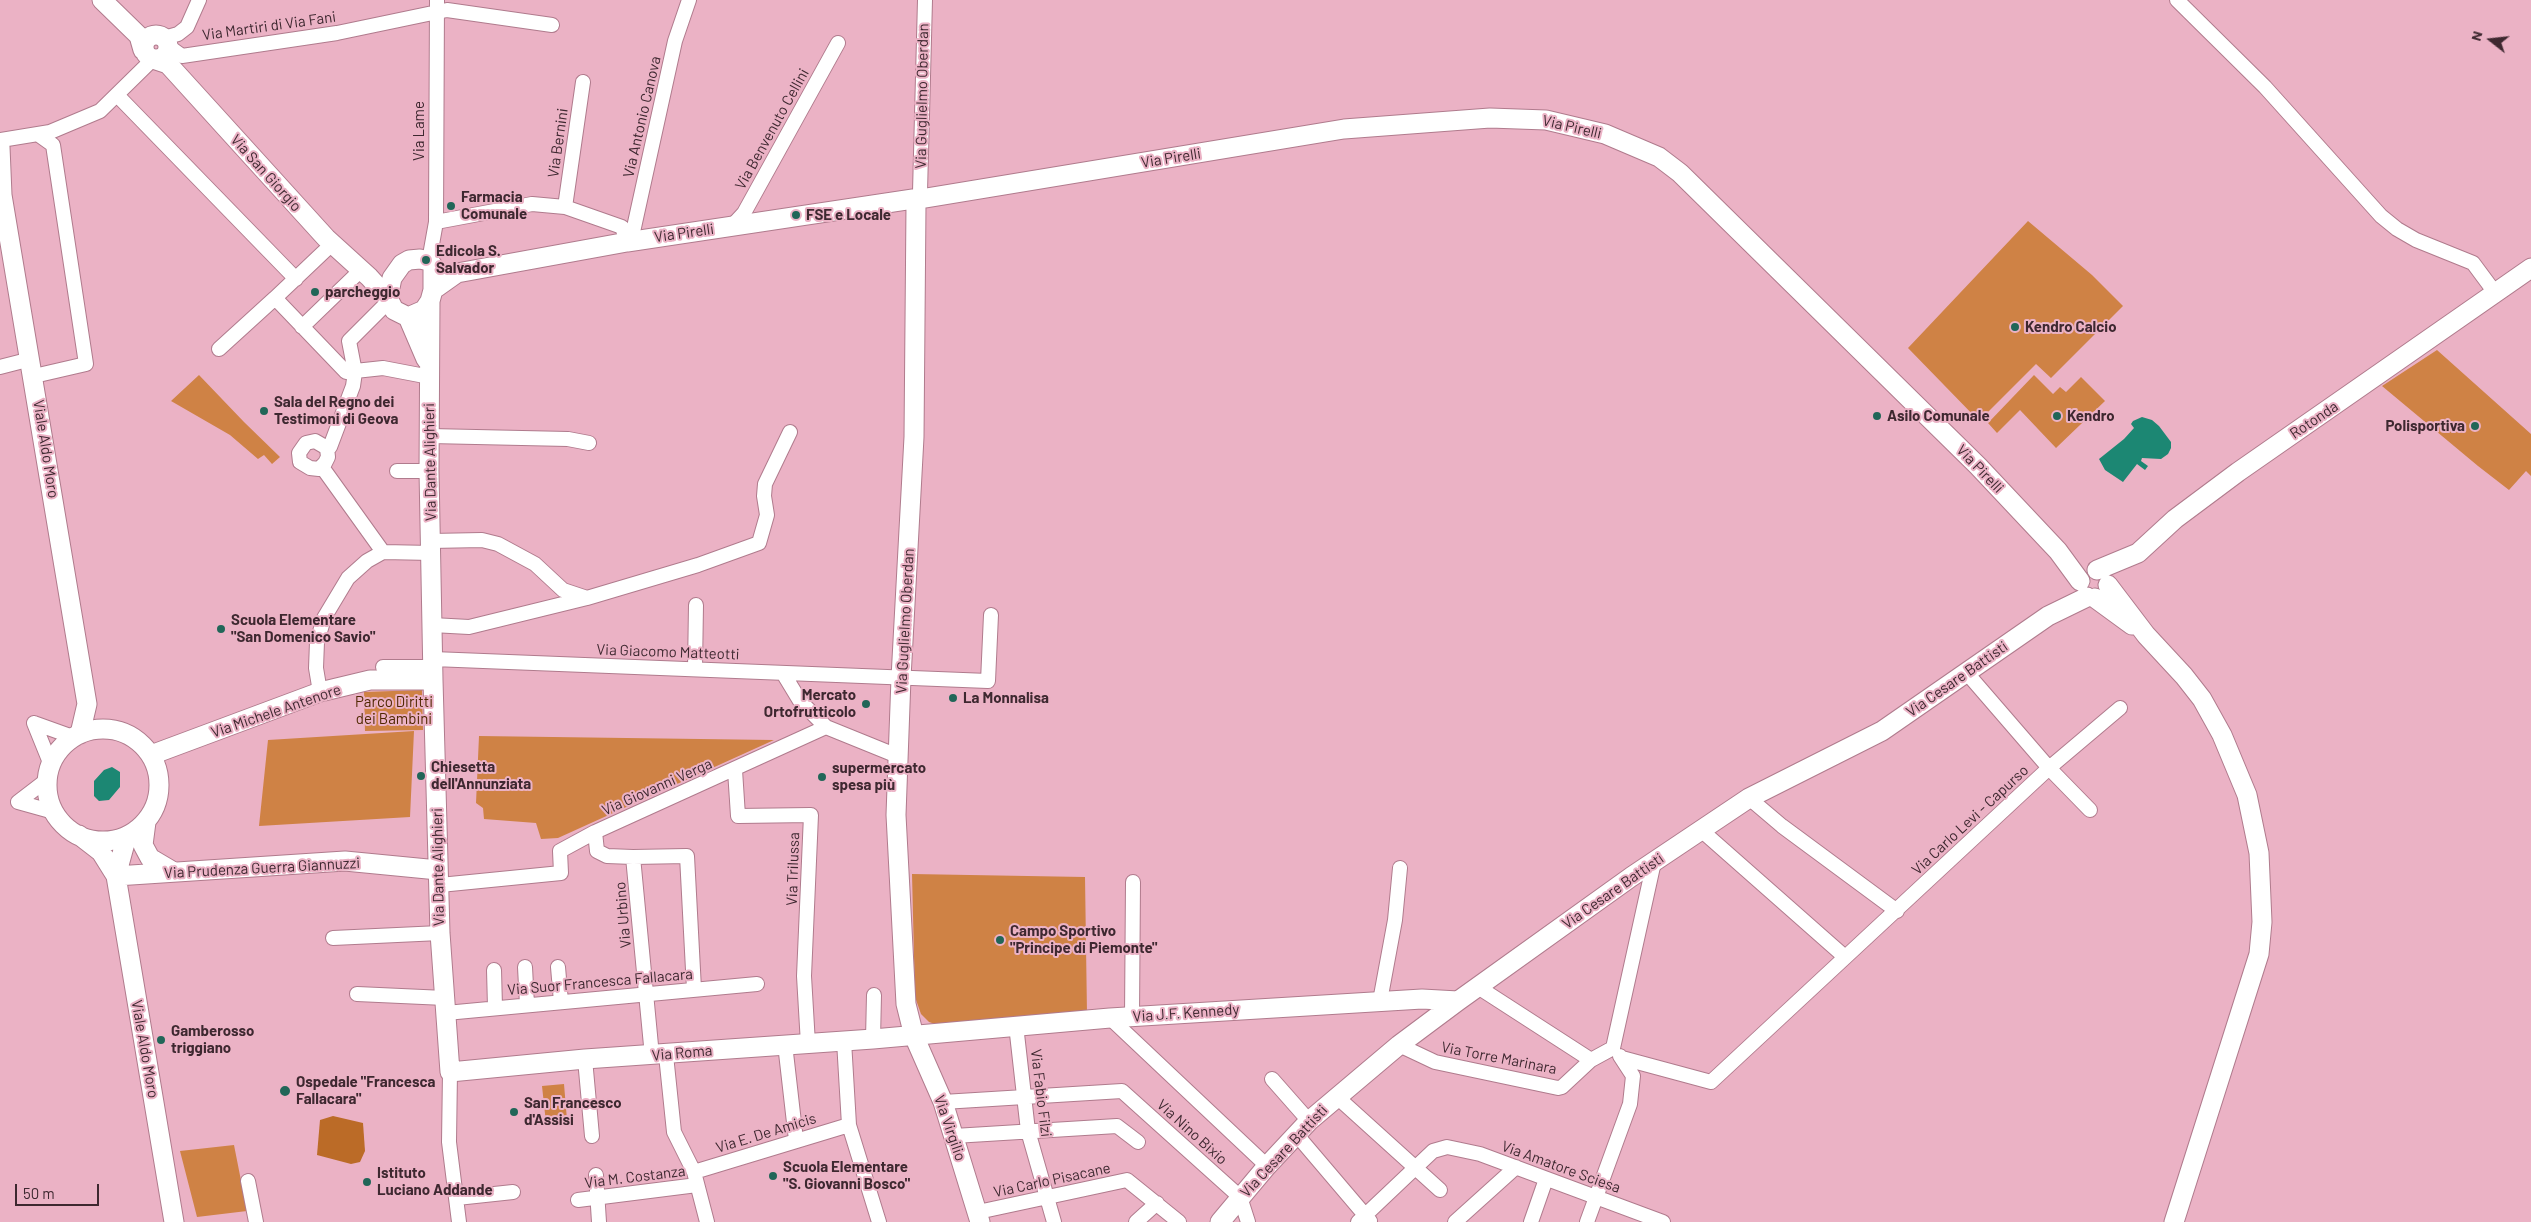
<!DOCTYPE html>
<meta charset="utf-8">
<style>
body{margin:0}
#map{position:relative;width:2531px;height:1222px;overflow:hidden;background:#ebb2c5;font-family:Barlow,sans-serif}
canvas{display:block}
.north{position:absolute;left:2466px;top:15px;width:50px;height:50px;-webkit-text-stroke:4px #ebb2c5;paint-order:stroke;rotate:286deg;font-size:14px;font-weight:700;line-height:20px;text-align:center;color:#3e2830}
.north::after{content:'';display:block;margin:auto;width:18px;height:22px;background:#3e2830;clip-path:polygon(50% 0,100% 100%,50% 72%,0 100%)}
.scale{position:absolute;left:15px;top:1184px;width:84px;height:22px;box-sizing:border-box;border:2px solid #3e2830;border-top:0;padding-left:6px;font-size:15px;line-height:18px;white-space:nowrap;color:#3e2830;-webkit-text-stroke:4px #ebb2c5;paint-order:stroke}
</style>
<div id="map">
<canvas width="2531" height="1222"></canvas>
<div class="north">N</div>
<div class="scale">50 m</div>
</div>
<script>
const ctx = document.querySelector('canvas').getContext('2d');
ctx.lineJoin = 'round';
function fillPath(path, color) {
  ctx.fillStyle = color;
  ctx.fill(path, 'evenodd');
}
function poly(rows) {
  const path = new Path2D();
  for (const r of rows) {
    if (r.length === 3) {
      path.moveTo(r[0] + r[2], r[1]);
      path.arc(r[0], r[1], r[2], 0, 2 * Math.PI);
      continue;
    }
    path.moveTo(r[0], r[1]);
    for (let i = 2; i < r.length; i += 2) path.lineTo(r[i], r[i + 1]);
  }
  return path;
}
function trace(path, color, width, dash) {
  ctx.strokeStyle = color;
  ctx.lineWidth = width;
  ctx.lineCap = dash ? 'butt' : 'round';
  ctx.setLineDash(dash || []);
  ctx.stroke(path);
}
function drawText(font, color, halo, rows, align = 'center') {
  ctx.font = font + ' Barlow,sans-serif';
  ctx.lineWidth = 4;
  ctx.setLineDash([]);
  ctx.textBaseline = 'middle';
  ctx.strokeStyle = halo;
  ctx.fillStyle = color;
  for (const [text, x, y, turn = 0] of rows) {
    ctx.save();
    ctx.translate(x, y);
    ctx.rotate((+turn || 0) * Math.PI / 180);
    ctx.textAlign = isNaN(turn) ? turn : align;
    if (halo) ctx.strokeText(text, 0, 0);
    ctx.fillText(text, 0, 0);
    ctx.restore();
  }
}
const green = poly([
 [2028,221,2092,275,2123,306,2051,378,2036,364,1979,421,1908,348],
 [2437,350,2531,434,2531,476,2526,471,2509,490,2478,466,2382,386],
 [199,375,244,422,280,457,272,464,264,455,258,459,230,435,171,401],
 [2034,375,2053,394,2060,387,2066,392,2081,377,2105,401,2056,448,2020,410,1997,433,1988,423],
 [422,690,423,730,365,731,364,692],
 [414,731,410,817,259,826,268,740],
 [479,736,774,740,558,838,541,839,536,823,484,819,483,808,476,803],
 [912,874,1085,877,1087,1014,935,1024,929,1022,921,1014,915,997],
 [564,1084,567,1120,546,1123,542,1086],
 [234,1145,247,1211,197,1217,180,1151]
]);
const forest = poly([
 [333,1116,363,1123,365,1151,360,1162,351,1164,317,1155,320,1120]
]);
const water = poly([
 [2142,417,2152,420,2159,426,2171,442,2171,448,2168,454,2161,459,2142,458,2141,461,2148,466,2145,470,2137,464,2123,482,2105,470,2099,459,2124,439,2134,428,2131,424,2133,421],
 [112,767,120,772,120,787,109,800,99,801,94,796,94,781,104,770]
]);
const street = poly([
 [2177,0,2265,87,2381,216,2397,229,2416,240,2473,263,2496,294],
 [164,38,178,34,187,27,199,0],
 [168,46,182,56,337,33,447,10,552,25],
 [117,95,296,279],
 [1,140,50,132,100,111,153,59],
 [920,192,925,0],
 [565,207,583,82],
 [436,222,532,204,565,207,622,227,627,242],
 [731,227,744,213,838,43],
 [631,241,675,41,689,0],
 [332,244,275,298,346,372,383,368,430,377],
 [429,261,436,222,437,0],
 [302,327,361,270],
 [219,349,275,298],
 [0,367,31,359],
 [34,376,86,364,53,145,39,135],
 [430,436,568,439,589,443],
 [327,448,328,457,325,463,319,469,310,468,300,462,299,453,306,443,315,441,327,448,330,447,353,386,355,372,349,341,384,306,388,298],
 [322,467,383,552],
 [397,471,429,471],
 [431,541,482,540,498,544,535,564,563,590,587,598,698,565,759,543,767,515,764,496,765,484,790,432],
 [432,625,469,627,587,598],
 [433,659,988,681,991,615],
 [383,667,433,667],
 [695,668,696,605],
 [1966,672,2049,768,2090,810],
 [783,673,800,701,826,727],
 [320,692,316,668,317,642,324,618,348,578,367,561,383,552,432,553],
 [34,723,51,765],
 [34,723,73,737],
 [735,770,738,816,811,815,804,976,808,1044],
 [1749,798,1782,826,1897,911],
 [18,802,48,779],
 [18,802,54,812],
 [1701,830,1845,957],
 [595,832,597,851,607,856,633,857,652,1056],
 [633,857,687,856,694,989],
 [440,885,561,873,560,851,595,832,826,727,900,757],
 [333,938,440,933],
 [525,967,527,1005],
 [558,967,561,1002],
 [494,970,495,1007],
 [1478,987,1591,1060],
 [357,994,445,998],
 [1380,1001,1395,920,1400,868],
 [446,1013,757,984],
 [1132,1017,1133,882],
 [1110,1018,1267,1166],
 [1016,1025,1028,1131,1054,1222],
 [873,1039,874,995],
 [844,1041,849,1125,879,1222],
 [785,1044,796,1140],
 [1399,1045,1435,1062,1558,1088,1562,1087,1591,1060,1613,1048],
 [1613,1048,1654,862],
 [666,1055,674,1132,694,1172,707,1222],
 [1622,1058,1711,1082,2049,768,2120,708],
 [585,1059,592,1136],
 [450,1072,449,1142,459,1222],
 [1272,1079,1309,1121],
 [1336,1096,1440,1190],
 [943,1102,1122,1091,1240,1197,1248,1222],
 [1296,1134,1370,1221],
 [954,1136,1117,1126,1138,1142],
 [694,1172,849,1125],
 [596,1175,599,1222],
 [248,1181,256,1222],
 [457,1198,513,1192],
 [578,1200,697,1185],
 [978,1212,1127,1180,1179,1222],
 [1136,1222,1157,1203],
 [1358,1222,1433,1151,1447,1147,1480,1154,1663,1222],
 [1455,1222,1516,1167],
 [1531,1222,1546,1179],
 [1587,1222,1630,1104,1633,1076,1620,1056]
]);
const secondary = poly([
 [102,0,139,36,143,50],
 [156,47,12],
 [153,59,168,64,326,238,369,277,388,298,394,310,408,317,424,310,430,301,433,290,433,266,429,261,420,259,409,260,402,264,392,278,388,298],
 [0,147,2,195,87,704,80,734],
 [926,198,1344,129,1490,118,1546,120,1605,134,1659,157,1680,173,1978,466,2058,551,2080,581],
 [916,205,914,437,901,678,896,815,906,1004,914,1036,943,1102,980,1222],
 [433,290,457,273,627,242,913,199],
 [430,301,429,471,433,680,440,933,450,1072,585,1059,873,1039,1110,1018,1422,999,1458,1001],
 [408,317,426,359],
 [2097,570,2138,553,2175,519,2238,472,2531,268],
 [2108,585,2146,635,2184,676,2202,699,2222,735,2247,795,2259,853,2262,922,2259,954,2174,1222],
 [2095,598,2132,625],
 [103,785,56],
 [151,755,320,692,370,680,433,680],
 [146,822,143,845,150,858,172,871],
 [79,835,101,852,116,876,174,1222],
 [116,876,345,861,438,870],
 [116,876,125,843,137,830],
 [1220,1222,1267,1166,1309,1121,1399,1045,1458,1001,1631,877,1749,798,1882,731,2048,616,2087,597]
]);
const markers = [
 [451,206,5,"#216658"],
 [796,215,5,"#216658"],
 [426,260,5,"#216658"],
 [315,292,5,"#216658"],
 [2015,327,5,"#216658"],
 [264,411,5,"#216658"],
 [1877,416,5,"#216658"],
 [2057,416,5,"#216658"],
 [2475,426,5,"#216658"],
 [221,629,5,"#216658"],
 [953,698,5,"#216658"],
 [866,704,5,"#216658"],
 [421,776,5,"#216658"],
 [822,777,5,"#216658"],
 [1000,940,5,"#216658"],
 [161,1040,5,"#216658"],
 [285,1091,6,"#216658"],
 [514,1112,5,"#216658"],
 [773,1176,5,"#216658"],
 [367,1182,5,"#216658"]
];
const streetNames = [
 ["Via Martiri di Via Fani",269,26,-8],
 ["Via Guglielmo Oberdan",922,96,-89],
 ["Via Antonio Canova",642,117,-77],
 ["Via Pirelli",1572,127,13],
 ["Via Benvenuto Cellini",772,129,-61],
 ["Via Lame",419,131,-90],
 ["Via Bernini",558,143,-82],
 ["Via Pirelli",1171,158,-9],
 ["Via San Giorgio",266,173,48],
 ["Via Pirelli",684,233,-8],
 ["Rotonda",2314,420,-34],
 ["Viale Aldo Moro",46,449,81],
 ["Via Dante Alighieri",430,462,-91],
 ["Via Pirelli",1980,469,46],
 ["Via Guglielmo Oberdan",905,621,-87],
 ["Via Giacomo Matteotti",668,652,2],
 ["Via Cesare Battisti",1957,679,-35],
 ["Via Michele Antenore",276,711,-19],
 ["Via Giovanni Verga",657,787,-24],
 ["Via Carlo Levi - Capurso",1970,820,-43],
 ["Via Dante Alighieri",438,867,-91],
 ["Via Prudenza Guerra Giannuzzi",262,868,-3],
 ["Via Trilussa",793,869,-88],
 ["Via Cesare Battisti",1613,891,-35],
 ["Via Urbino",623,915,-95],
 ["Via Suor Francesca Fallacara",600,982,-5],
 ["Via J.F. Kennedy",1186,1013,-4],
 ["Viale Aldo Moro",145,1049,80],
 ["Via Roma",682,1053,-5],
 ["Via Torre Marinara",1499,1058,11],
 ["Via Fabio Filzi",1041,1093,83],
 ["Via Virgilio",950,1128,71],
 ["Via Nino Bixio",1192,1132,42],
 ["Via E. De Amicis",766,1133,-17],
 ["Via Cesare Battisti",1284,1151,-47],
 ["Via Amatore Sciesa",1561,1167,20],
 ["Via M. Costanza",635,1177,-7],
 ["Via Carlo Pisacane",1052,1180,-12]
];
const poiNames = [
 ["Farmacia",461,197],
 ["Comunale",461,214],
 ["FSE e Locale",806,215],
 ["Edicola S.",436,251],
 ["Salvador",436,268],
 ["parcheggio",325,292],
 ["Kendro Calcio",2025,327],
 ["Sala del Regno dei",274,402],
 ["Testimoni di Geova",274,419],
 ["Asilo Comunale",1887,416],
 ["Kendro",2067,416],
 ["Polisportiva",2465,426,"right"],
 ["Scuola Elementare",231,620],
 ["\"San Domenico Savio\"",231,637],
 ["Mercato",856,695,"right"],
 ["Ortofrutticolo",856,712,"right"],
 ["La Monnalisa",963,698],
 ["Chiesetta",431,767],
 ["dell'Annunziata",431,784],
 ["supermercato",832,768],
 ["spesa più",832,785],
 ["Campo Sportivo",1010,931],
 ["\"Principe di Piemonte\"",1010,948],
 ["Gamberosso",171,1031],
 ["triggiano",171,1048],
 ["Ospedale \"Francesca",296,1082],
 ["Fallacara\"",296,1099],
 ["San Francesco",524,1103],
 ["d'Assisi",524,1120],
 ["Scuola Elementare",783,1167],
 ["\"S. Giovanni Bosco\"",783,1184],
 ["Istituto",377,1173],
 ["Luciano Addande",377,1190]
];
const parkNames = [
 ["Parco Diritti",394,702],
 ["dei Bambini",394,719]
];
fillPath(green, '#cf8245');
fillPath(forest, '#bb6b27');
fillPath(water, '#1c8773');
trace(street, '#b07b8d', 16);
trace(secondary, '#b07b8d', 21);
trace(street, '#fff', 14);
trace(secondary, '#fff', 19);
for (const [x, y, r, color] of markers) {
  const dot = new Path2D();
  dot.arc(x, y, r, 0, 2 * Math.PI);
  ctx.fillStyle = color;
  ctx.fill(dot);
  trace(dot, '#ebb2c5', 2);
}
drawText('15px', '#3e2830', '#ebb2c5', streetNames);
drawText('bold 15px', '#3e2830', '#ebb2c5', poiNames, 'left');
drawText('15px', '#502802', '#ebb2c5', parkNames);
</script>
